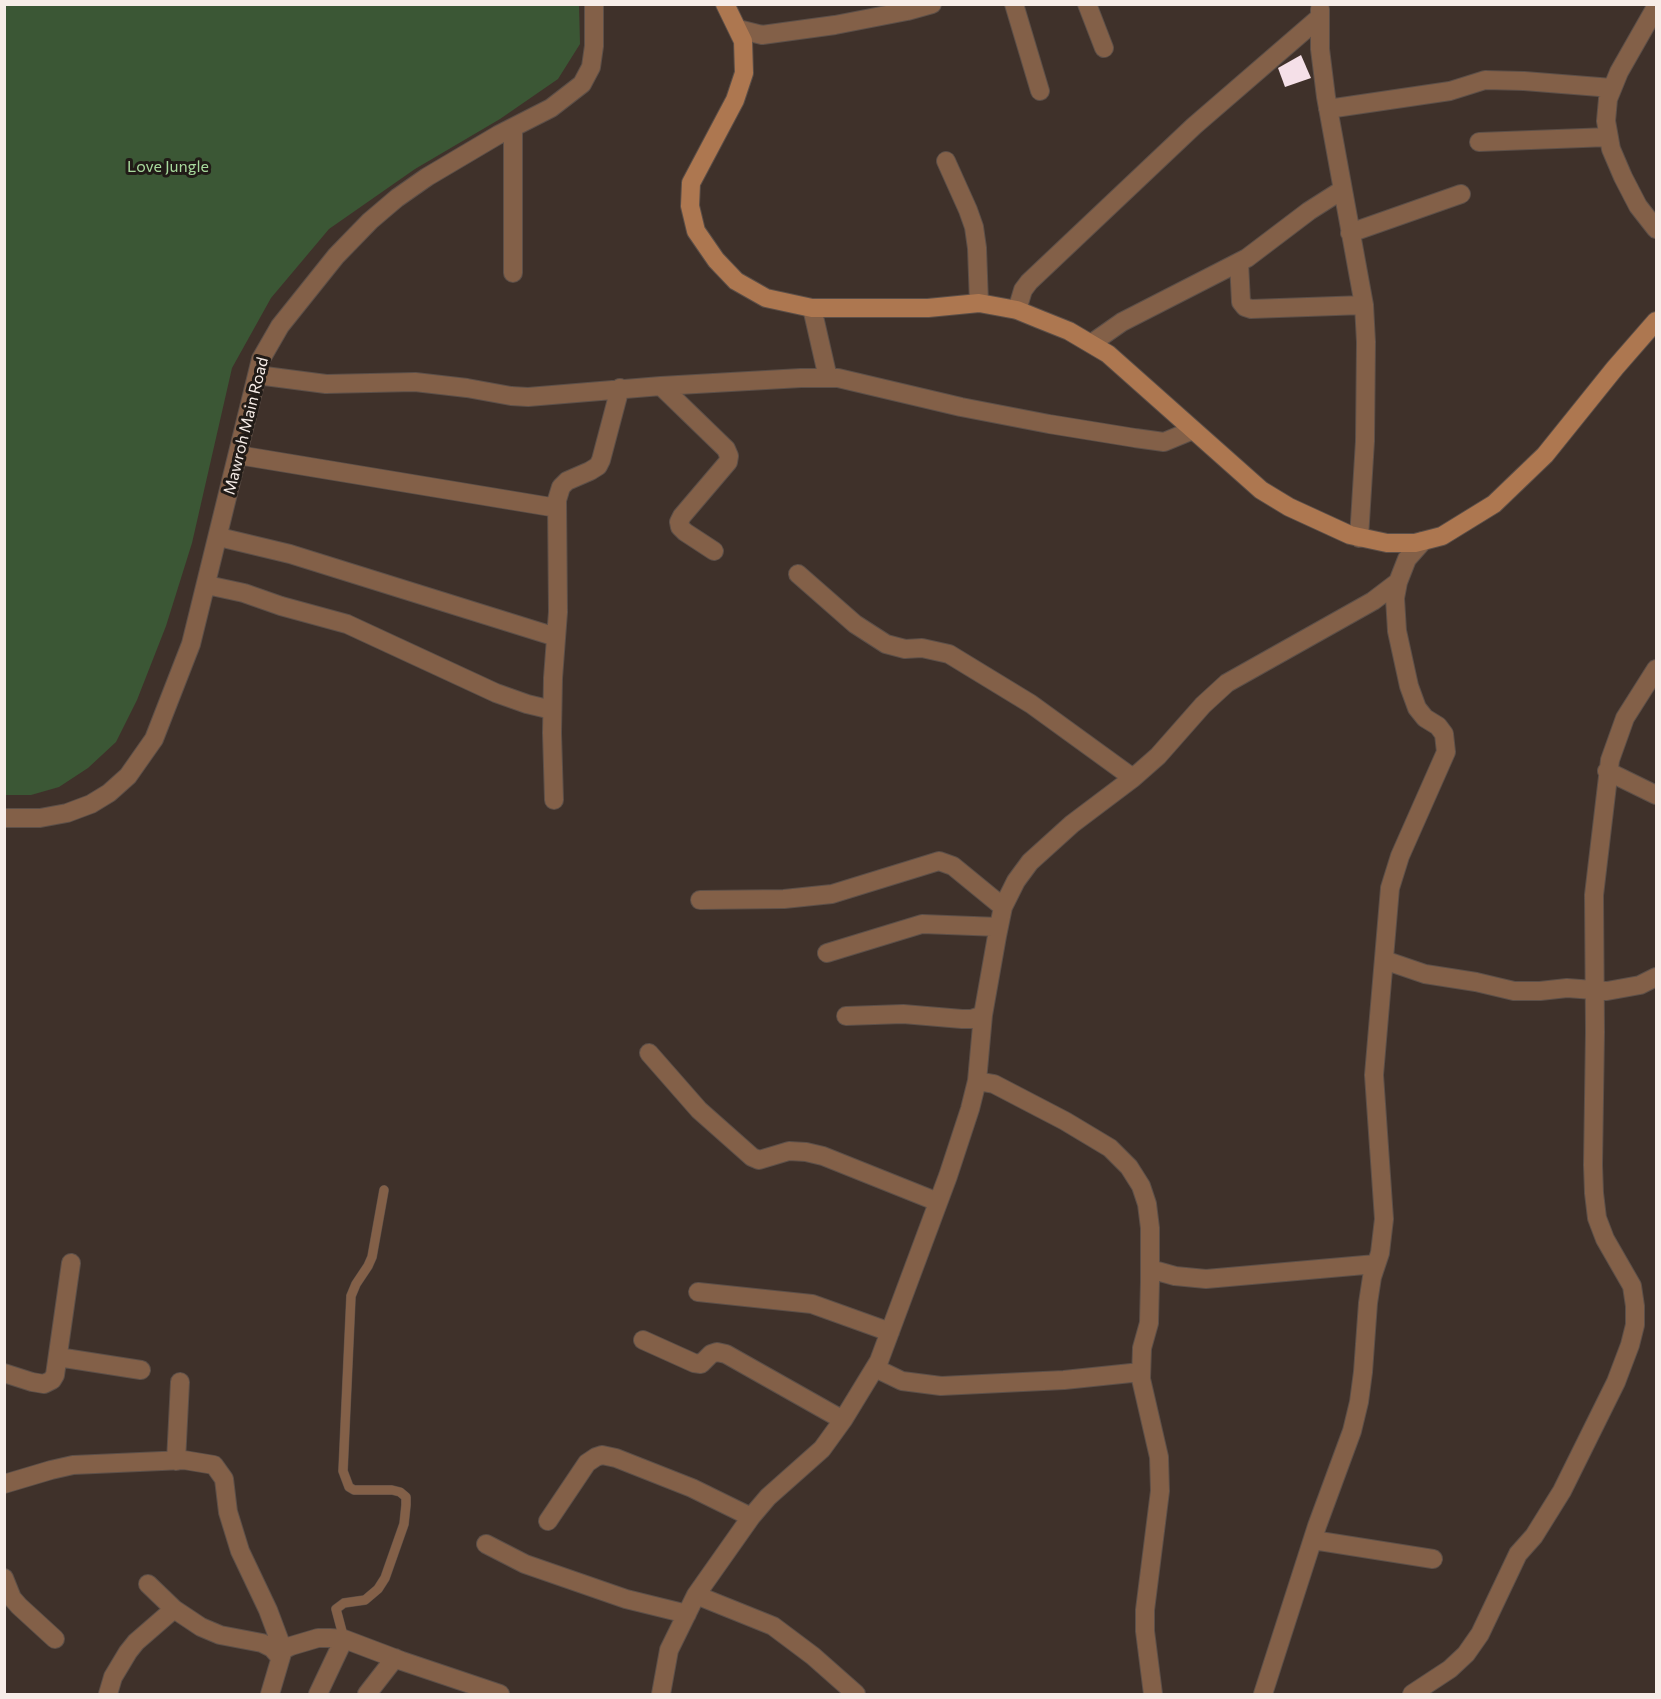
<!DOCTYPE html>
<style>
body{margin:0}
#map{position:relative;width:1661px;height:1699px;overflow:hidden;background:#3f312a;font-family:Commissioner,sans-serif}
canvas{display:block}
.frame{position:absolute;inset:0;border:6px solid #f7ede8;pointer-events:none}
</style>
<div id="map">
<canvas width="1661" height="1699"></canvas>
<div class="frame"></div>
</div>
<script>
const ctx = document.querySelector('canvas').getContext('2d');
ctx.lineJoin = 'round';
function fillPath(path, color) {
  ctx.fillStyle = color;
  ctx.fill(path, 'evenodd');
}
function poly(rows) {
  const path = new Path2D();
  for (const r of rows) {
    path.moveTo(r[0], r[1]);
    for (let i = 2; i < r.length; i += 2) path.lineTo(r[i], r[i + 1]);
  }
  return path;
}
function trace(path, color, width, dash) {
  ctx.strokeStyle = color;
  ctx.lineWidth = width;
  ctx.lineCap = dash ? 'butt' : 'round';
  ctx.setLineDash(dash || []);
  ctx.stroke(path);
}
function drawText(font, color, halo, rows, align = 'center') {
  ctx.font = font + ' Commissioner,sans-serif';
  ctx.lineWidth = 6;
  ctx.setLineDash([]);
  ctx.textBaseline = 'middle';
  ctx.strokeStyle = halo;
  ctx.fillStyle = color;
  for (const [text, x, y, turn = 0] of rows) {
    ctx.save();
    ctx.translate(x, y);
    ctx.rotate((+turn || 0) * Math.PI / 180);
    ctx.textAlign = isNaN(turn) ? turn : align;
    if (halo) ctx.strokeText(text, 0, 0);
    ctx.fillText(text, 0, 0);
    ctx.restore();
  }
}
const green = poly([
 [5,4,579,5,580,44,558,79,500,119,415,169,329,229,271,298,232,368,192,543,166,626,137,700,116,742,88,768,59,787,31,795,4,795]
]);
const building = poly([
 [1301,55,1311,78,1285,87,1278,68]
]);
const lane = poly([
 [344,1639,336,1609,344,1603,365,1600,378,1589,385,1578,404,1524,406,1505,406,1497,400,1492,392,1490,354,1490,349,1487,343,1471,351,1296,356,1284,368,1266,372,1257,384,1190]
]);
const street = poly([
 [1014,4,1040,91],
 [1087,4,1104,48],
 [1656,7,1619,72,1608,99,1606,121,1611,149,1623,177,1638,206,1656,229],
 [1320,17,1320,49,1326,97,1364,305,1366,342,1365,441,1359,538],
 [738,29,762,35,835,25,907,11,932,4],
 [1328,109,1450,91,1485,80,1524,81,1612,88],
 [1479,142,1609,137],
 [946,161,968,210,974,227,977,248,979,303],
 [1350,233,1461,194],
 [1239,262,1241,302,1245,307,1251,309,1364,305],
 [513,273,513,128],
 [812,308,828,378],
 [1017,310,1023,290,1029,282,1194,126,1320,17,1320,9],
 [1092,343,1122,322,1247,258,1309,211,1342,190],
 [257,375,326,384,415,382,467,388,511,396,528,397,661,386,801,378,838,378,961,407,1049,424,1135,438,1164,442,1193,430],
 [661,386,726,449,729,456,728,462,682,516,679,522,680,527,685,532,714,551],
 [238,455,557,508],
 [219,537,290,554,556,637],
 [798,574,855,624,886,644,905,649,922,648,949,654,1031,704,1133,778],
 [207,585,244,593,281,606,347,624,496,693,527,704,552,710],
 [1607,771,1656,795],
 [554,800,552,733,553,678,558,612,557,500,561,487,567,481,590,471,598,466,601,460,620,388],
 [4,818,40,818,67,813,91,804,109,793,128,776,154,739,191,644,261,359,280,326,336,256,370,221,397,198,427,177,498,135,551,108,582,84,591,67,594,46,594,4],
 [700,900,784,899,832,894,939,861,953,866,1003,907],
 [827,953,922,924,999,927],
 [1384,960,1425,974,1476,982,1514,991,1540,991,1567,988,1607,991,1640,985,1656,977],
 [846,1016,903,1014,962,1019,972,1019,983,1015],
 [649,1053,699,1110,752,1157,759,1160,789,1151,806,1152,823,1156,938,1202],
 [977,1081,994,1084,1065,1121,1110,1148,1129,1167,1141,1186,1147,1204,1150,1228,1150,1281,1149,1323,1142,1348,1141,1379,1159,1457,1160,1491,1145,1610,1145,1631,1153,1694],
 [1150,1269,1175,1276,1206,1279,1376,1264],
 [698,1292,812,1304,890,1332],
 [643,1340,694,1363,701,1364,711,1354,717,1352,726,1354,843,1420],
 [58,1357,141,1370],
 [875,1368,902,1381,941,1386,1064,1380,1141,1372],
 [4,1373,32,1382,44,1384,52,1380,55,1375,71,1263],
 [176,1461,180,1382],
 [4,1484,51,1470,73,1465,184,1460,214,1465,224,1479,228,1512,240,1551,268,1610,283,1650],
 [548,1521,587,1463,596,1457,602,1455,616,1458,692,1488,751,1517],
 [1313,1540,1433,1559],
 [486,1544,525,1564,626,1599,687,1614],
 [4,1578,12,1598,19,1606,55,1639],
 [148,1584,174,1609,201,1627,220,1635,262,1643,272,1648,280,1657],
 [696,1595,773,1626,813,1656,856,1694],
 [108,1694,113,1677,128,1652,136,1642,174,1609],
 [270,1694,283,1650,291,1646,318,1638,330,1638,344,1639,402,1661,500,1694],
 [318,1694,344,1639],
 [367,1694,395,1658],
 [661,1694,669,1650,696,1595,751,1517,768,1497,822,1449,843,1420,879,1361,948,1176,970,1109,977,1081,983,1015,997,936,1003,907,1016,881,1030,862,1072,824,1133,778,1158,756,1203,705,1227,683,1373,601,1398,582,1407,559,1423,541],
 [1263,1694,1317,1526,1352,1431,1359,1402,1363,1372,1368,1303,1372,1277,1380,1253,1384,1219,1374,1075,1390,888,1400,856,1446,752,1444,734,1438,726,1425,718,1417,708,1409,686,1397,631,1395,598,1398,582],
 [1412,1694,1450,1669,1466,1654,1480,1634,1518,1554,1534,1536,1562,1491,1616,1382,1630,1345,1635,1325,1635,1306,1632,1286,1605,1239,1597,1218,1594,1193,1593,1165,1595,1032,1594,895,1610,760,1625,718,1656,669]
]);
const secondary = poly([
 [725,4,743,41,744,73,735,100,691,183,690,206,696,231,716,260,736,281,766,298,812,308,928,308,979,303,1017,310,1039,319,1069,331,1108,354,1261,490,1289,507,1350,535,1387,543,1415,543,1442,536,1494,504,1545,455,1615,368,1656,321]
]);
const parkNames = [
 ["Love Jungle",168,167]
];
const streetNames = [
 ["Mawroh Main Road",246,426,-76]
];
fillPath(green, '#3b5735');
fillPath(building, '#f5e0e8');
trace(lane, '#5c4f48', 10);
trace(street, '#5c4f48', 20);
trace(secondary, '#5c4f48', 20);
trace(lane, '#836048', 9);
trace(street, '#836048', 18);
trace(secondary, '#ad7750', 18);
drawText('16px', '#a8da9d', '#211b17', parkNames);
drawText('16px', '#f7ede8', '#211b17', streetNames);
</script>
